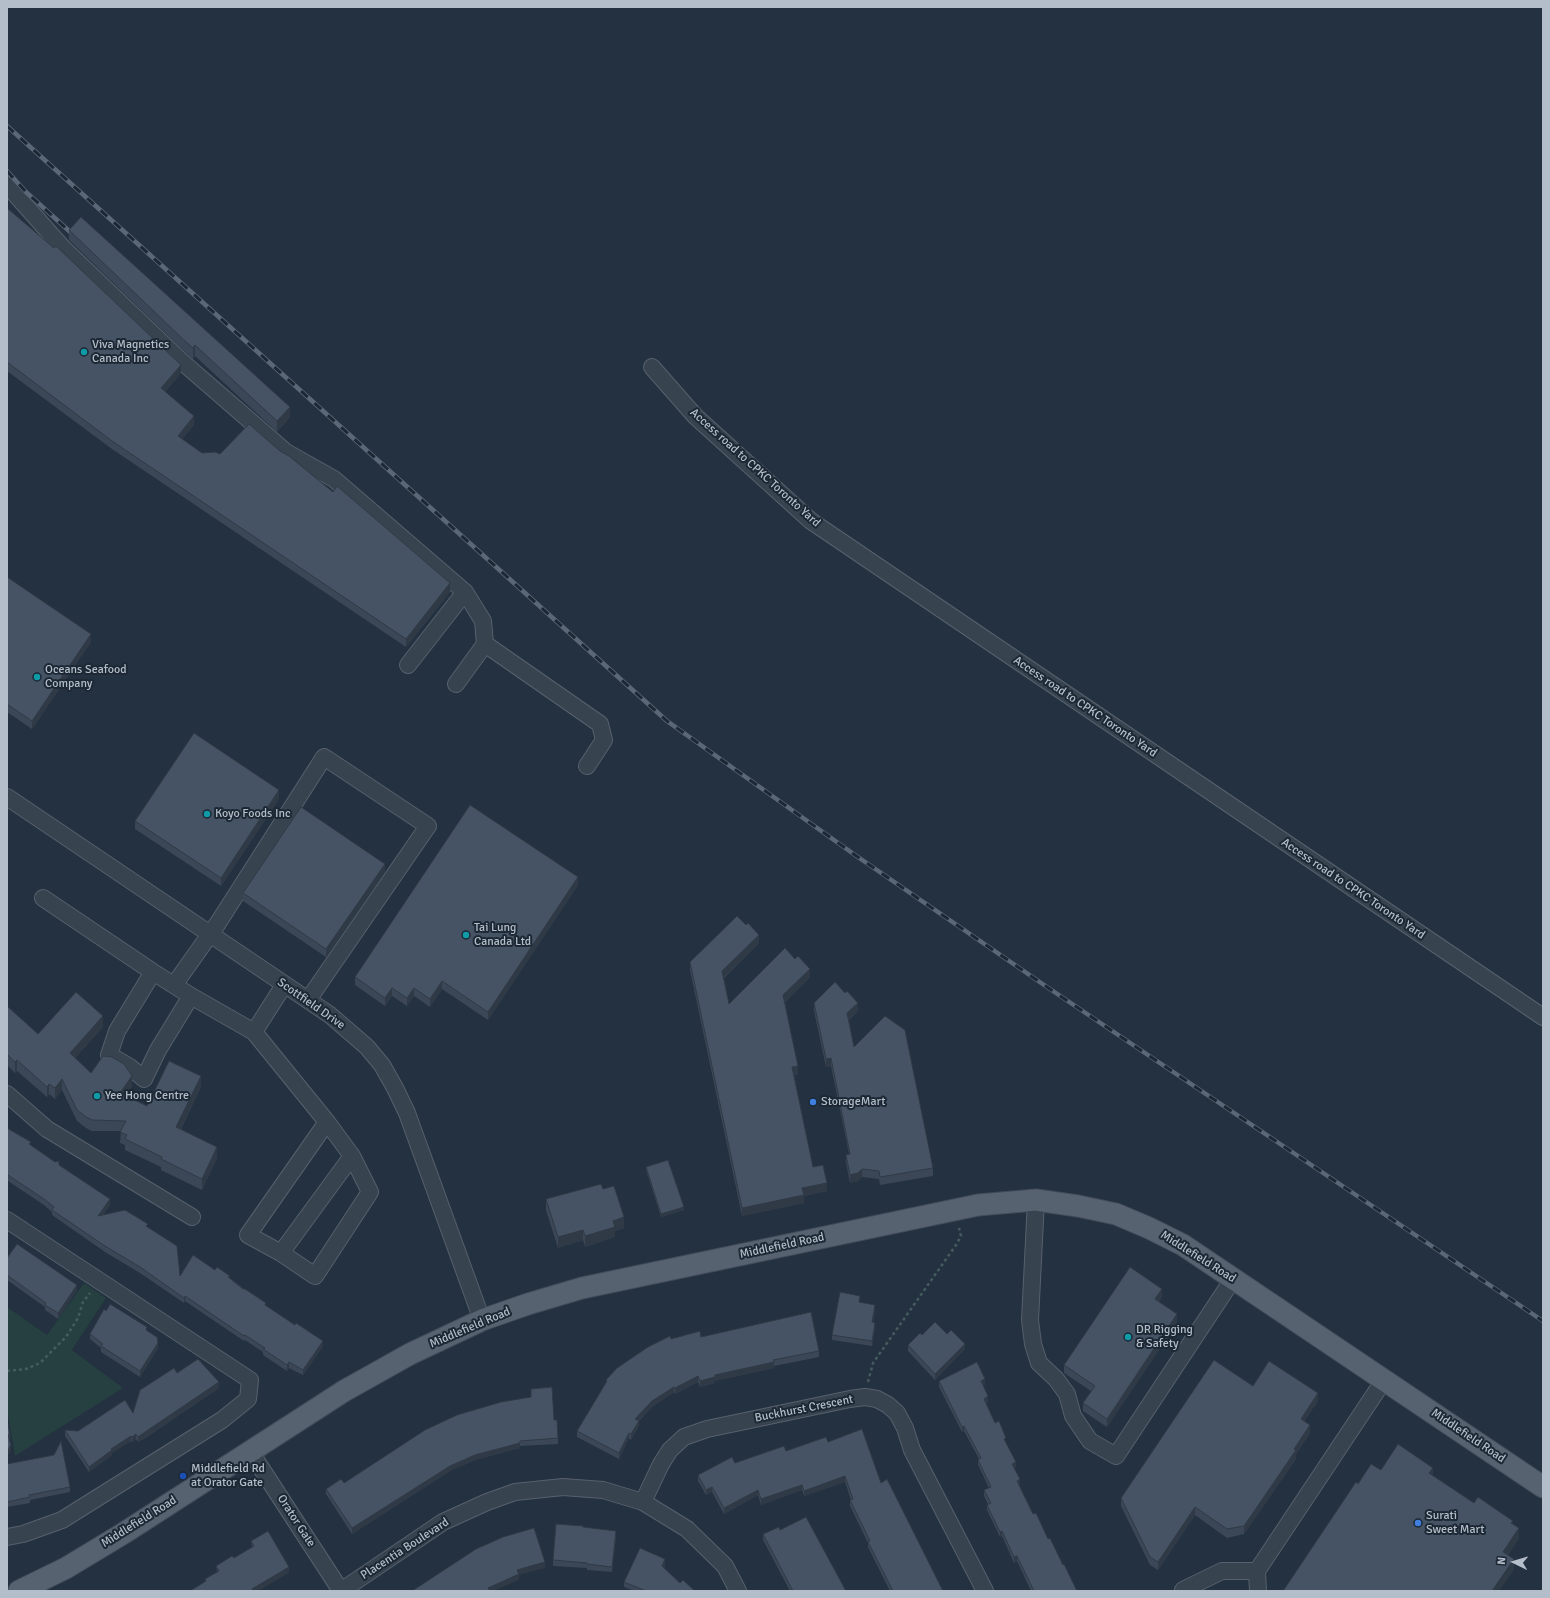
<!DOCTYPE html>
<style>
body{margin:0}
#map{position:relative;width:1550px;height:1598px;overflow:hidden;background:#243140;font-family:Signika,sans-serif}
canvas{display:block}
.frame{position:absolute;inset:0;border:8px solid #b4beca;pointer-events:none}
.north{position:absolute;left:1494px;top:1542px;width:40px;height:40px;-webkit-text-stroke:3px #1d2835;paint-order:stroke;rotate:275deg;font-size:11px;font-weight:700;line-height:16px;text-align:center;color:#b4beca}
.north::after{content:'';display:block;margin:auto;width:14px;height:18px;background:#b4beca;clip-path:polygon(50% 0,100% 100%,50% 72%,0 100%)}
</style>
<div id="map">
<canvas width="1550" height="1598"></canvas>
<div class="frame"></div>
<div class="north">N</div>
</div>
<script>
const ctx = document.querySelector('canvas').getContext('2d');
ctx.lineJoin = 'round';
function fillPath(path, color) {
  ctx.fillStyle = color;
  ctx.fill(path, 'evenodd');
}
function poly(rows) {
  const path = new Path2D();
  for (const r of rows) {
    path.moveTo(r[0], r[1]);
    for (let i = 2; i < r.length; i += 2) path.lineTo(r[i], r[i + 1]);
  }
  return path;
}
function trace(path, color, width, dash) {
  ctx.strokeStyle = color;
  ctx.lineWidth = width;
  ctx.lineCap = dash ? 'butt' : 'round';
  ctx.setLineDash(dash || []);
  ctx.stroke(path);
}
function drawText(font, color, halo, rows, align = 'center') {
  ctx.font = font + ' Signika,sans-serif';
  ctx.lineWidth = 4;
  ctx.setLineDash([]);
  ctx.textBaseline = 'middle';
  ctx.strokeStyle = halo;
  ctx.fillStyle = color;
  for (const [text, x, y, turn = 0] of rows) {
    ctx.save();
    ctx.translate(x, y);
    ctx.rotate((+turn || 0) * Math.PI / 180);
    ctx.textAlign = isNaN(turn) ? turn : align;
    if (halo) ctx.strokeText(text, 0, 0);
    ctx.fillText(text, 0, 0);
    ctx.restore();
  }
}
const green = poly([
 [84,1283,106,1298,72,1350,123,1388,15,1456,7,1410,7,1307,47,1335]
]);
const path = poly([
 [7,1371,26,1369,40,1363,66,1337,78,1318,83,1302,90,1293],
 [868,1382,873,1363,956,1245,961,1236,959,1228]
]);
const minor = poly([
 [7,185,63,248,180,360,286,452,334,479,465,592,483,621,485,644,456,684],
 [652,367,695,416,811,521,1543,1017],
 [485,644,600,724,604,740,587,766],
 [408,665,465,592],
 [7,797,330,1015,367,1047,382,1065,395,1088,407,1113,482,1320],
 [43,898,153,972,191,996,254,1032,284,985],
 [153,972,117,1031,109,1055,130,1067,144,1079,158,1050,191,996],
 [174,985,218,923,324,757,428,826,308,1000],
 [254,1032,327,1122,248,1235,281,1253,352,1156,370,1192,315,1276,281,1253],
 [7,1094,47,1129,192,1217],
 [327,1122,352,1156],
 [1036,1200,1030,1320,1033,1344,1039,1363,1056,1379,1067,1394,1073,1416,1090,1441,1116,1456,1233,1279],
 [7,1220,250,1380,248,1399,222,1420,62,1520,23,1534,7,1537],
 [250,1451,341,1591],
 [643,1502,661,1464,670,1450,684,1437,707,1429,850,1399,865,1397,877,1399,888,1405,897,1413,905,1428,912,1450,985,1591],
 [1183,1590,1222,1571,1257,1571],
 [341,1591,443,1522,487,1502,515,1492,563,1487,603,1490,643,1502,687,1529,725,1566,738,1591],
 [1258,1591,1257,1571,1384,1380]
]);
const major = poly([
 [19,1591,66,1568,124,1533,344,1391,410,1354,482,1320,528,1304,582,1288,978,1205,1036,1200,1078,1206,1116,1214,1149,1228,1183,1245,1543,1487]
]);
const rail = poly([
 [7,126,667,721,855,855,1047,987,1543,1321],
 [7,171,26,192,78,239]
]);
const wall = poly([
 [7,208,181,373,165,392,194,425,182,439,202,453,220,454,280,451,450,592,406,647,112,449,7,371],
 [69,230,290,417,277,432,195,356,193,359,186,353,69,240],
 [7,577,91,642,32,729,7,712],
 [279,799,221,886,135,829,135,821],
 [385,872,326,957,243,901,243,893],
 [578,885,488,1020,442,989,430,1007,414,996,407,1006,392,996,385,1006,355,985,355,977],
 [759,943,724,978,729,1004,810,977,785,1002,798,1074,794,1075,813,1167,827,1191,804,1196,804,1203,742,1216,690,970,690,962],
 [814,1003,858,1011,849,1020,854,1047,933,1168,933,1176,880,1185,879,1179,862,1177,858,1181,850,1183,846,1163,846,1155,849,1154,831,1066,826,1067,814,1011],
 [7,1006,38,1034,103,1027,75,1058,91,1073,132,1087,126,1095,147,1106,201,1087,181,1129,217,1158,202,1190,161,1170,161,1167,125,1150,125,1145,120,1143,121,1131,92,1131,86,1128,77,1121,62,1090,55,1099,49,1094,47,1097,17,1071,15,1073,7,1065],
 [7,1128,59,1165,110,1205,103,1215,148,1227,180,1276,215,1270,230,1278,266,1306,323,1346,303,1375,289,1368,287,1371,263,1355,263,1352,245,1340,244,1341,185,1301,184,1303,140,1273,105,1252,52,1215,52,1212,44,1205,8,1181,7,1182],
 [646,1167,684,1210,661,1217,646,1170],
 [603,1189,624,1228,615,1231,615,1237,585,1247,583,1240,558,1248,546,1210,546,1199],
 [7,1258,77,1290,58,1319,45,1310,45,1307,7,1280],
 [1162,1297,1159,1302,1177,1323,1107,1427,1083,1411,1083,1403,1091,1391,1064,1373,1064,1365],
 [860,1302,875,1310,873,1322,875,1328,872,1346,832,1340,832,1335],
 [147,1331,158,1348,140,1377,101,1352,101,1348,90,1339,90,1334],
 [922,1335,965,1349,935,1380,908,1351,908,1345],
 [701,1337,819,1351,819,1357,774,1366,774,1368,715,1381,715,1383,700,1387,698,1382,675,1394,674,1392,652,1407,639,1421,639,1426,631,1440,629,1438,619,1459,577,1437,577,1431,606,1383,606,1380,671,1339],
 [177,1373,219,1388,145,1438,138,1442,136,1439,132,1442,131,1441,112,1453,112,1455,89,1472,65,1436,65,1430,78,1431,133,1413],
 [939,1381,985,1384,983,1386,988,1402,986,1403,995,1423,1006,1443,1016,1467,1014,1468,1020,1485,1019,1485,1033,1514,1077,1591,1031,1591,1017,1561,1014,1563,1002,1536,1000,1537,987,1510,987,1505,988,1504,984,1496,984,1490,989,1488,978,1465,978,1460,979,1459,964,1431,962,1432,939,1387],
 [1253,1386,1318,1401,1304,1421,1310,1433,1296,1454,1296,1459,1244,1534,1227,1538,1195,1515,1158,1570,1150,1565,1121,1506,1121,1498],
 [531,1389,554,1420,558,1438,558,1444,520,1446,520,1448,475,1460,450,1471,352,1534,326,1494,326,1489,344,1483,531,1398],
 [7,1419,10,1435,10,1440,9,1440,11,1450,7,1457],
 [828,1442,881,1483,943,1591,890,1591,868,1547,868,1543,850,1506,850,1500,851,1500,845,1482,804,1496,802,1490,761,1505,758,1495,724,1514,712,1492,706,1495,698,1481,698,1475,735,1463],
 [7,1464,70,1487,70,1492,30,1500,30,1503,7,1507],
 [583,1527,616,1537,612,1572,587,1570,587,1568,553,1566,553,1560],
 [780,1530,846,1591,790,1591,763,1540,763,1534],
 [251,1541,289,1573,205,1581,205,1579,217,1572,216,1566,234,1558,252,1547],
 [665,1565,664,1568,680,1583,695,1591,634,1591,624,1587,624,1582]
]);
const shadedWall = poly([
 [195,345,195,356,193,359,193,348],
 [181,365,181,373,161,396,161,388],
 [290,407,290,417,277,432,277,421],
 [194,416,194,425,178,444,178,436],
 [450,583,450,592,406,647,406,639],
 [91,634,91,642,32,729,32,721],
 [279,790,279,799,221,886,221,878],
 [385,864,385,872,326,957,326,949],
 [578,877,578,885,488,1020,488,1012],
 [759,935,759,943,722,979,722,971],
 [810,969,810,977,783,1003,783,995],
 [442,981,442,989,430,1007,430,999],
 [392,988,392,996,385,1006,385,998],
 [414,988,414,996,407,1006,407,998],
 [858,1003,858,1011,847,1021,847,1013],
 [103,1016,103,1027,70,1064,70,1053],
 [831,1058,831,1066,826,1067,826,1059],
 [17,1060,17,1071,15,1073,15,1062],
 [798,1066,798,1074,792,1075,792,1067],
 [132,1076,132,1087,120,1104,120,1093],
 [201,1076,201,1087,176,1138,176,1127],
 [62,1079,62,1090,55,1099,55,1088],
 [49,1084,49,1094,47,1097,47,1087],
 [217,1147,217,1158,202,1190,202,1179],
 [862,1169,862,1177,858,1181,850,1183,850,1175],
 [827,1183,827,1191,804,1196,804,1203,742,1216,742,1208,802,1188],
 [110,1199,110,1205,98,1221,98,1216],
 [684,1207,684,1210,661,1217,661,1214],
 [624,1217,624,1228,615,1231,615,1237,585,1247,585,1236,613,1221],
 [583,1230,583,1240,558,1248,558,1237],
 [77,1285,77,1290,58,1319,58,1313],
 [1162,1289,1162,1297,1155,1307,1155,1299],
 [185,1296,185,1301,184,1303,184,1298],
 [875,1305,875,1310,872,1327,872,1322],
 [1177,1314,1177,1323,1107,1427,1107,1419],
 [875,1323,875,1328,872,1346,872,1341],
 [323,1341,323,1346,303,1375,303,1370],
 [158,1343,158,1348,140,1377,140,1371],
 [965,1344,965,1349,935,1380,935,1374],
 [289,1362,289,1368,287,1371,287,1365],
 [774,1362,774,1368,715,1381,715,1383,700,1387,700,1381,715,1375],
 [698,1376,698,1382,675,1394,675,1388],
 [985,1379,985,1384,981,1387,981,1381],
 [219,1382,219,1388,138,1442,138,1437],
 [674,1387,674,1392,652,1407,635,1424,635,1419,652,1401],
 [1318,1393,1318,1401,1301,1427,1301,1419],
 [988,1396,988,1402,984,1404,984,1399],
 [639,1421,639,1426,631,1440,631,1434],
 [1310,1425,1310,1433,1296,1454,1296,1459,1244,1534,1244,1526,1294,1449],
 [964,1426,964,1431,962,1432,962,1427],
 [629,1433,629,1438,619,1459,619,1453],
 [136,1434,136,1439,132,1442,132,1437],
 [131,1436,131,1441,112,1453,112,1455,89,1472,89,1467,111,1449],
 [520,1443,520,1448,475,1460,450,1471,352,1534,352,1528,450,1466,475,1455],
 [11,1445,11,1450,7,1457,7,1452],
 [1016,1462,1016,1467,1012,1469,1012,1464],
 [1433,1468,1433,1479,1429,1473],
 [845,1476,845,1482,804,1496,804,1491],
 [1020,1479,1020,1485,1017,1486,1017,1481],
 [802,1485,802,1490,761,1505,761,1499],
 [712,1487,712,1492,706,1495,706,1490],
 [758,1490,758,1495,724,1514,724,1508],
 [1195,1507,1195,1515,1158,1570,1158,1562],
 [1519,1528,1519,1539,1503,1563,1503,1552],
 [616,1531,616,1537,612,1572,612,1567],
 [1002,1531,1002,1536,1000,1537,1000,1532],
 [1017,1556,1017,1561,1014,1563,1014,1557],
 [665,1559,665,1565,662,1572,662,1566],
 [1514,1559,1514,1570,1499,1591,1492,1591],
 [545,1562,545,1568,519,1575,519,1580,493,1591,488,1591,488,1588,517,1570],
 [289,1567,289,1573,258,1591,252,1591,252,1589]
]);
const building = poly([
 [7,208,54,248,56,246,181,365,161,388,194,416,178,436,202,453,215,452,220,454,249,424,280,451,289,456,333,492,337,486,450,583,406,639,112,441,7,362,7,208],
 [81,217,290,407,277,421,195,345,193,348,186,342,69,230,81,217],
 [7,577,91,634,32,721,7,704,7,577],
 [194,733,279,790,221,878,135,821,194,733],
 [470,805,578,877,488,1012,442,981,430,999,414,988,407,998,392,988,385,998,355,977,470,805],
 [301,807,385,864,326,949,243,893,301,807],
 [737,916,746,925,748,923,759,935,722,971,729,1004,785,948,795,959,798,956,810,969,783,995,798,1066,792,1067,813,1167,823,1165,827,1183,802,1188,804,1195,742,1208,690,962,737,916],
 [835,982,845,993,847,991,858,1003,847,1013,854,1047,885,1016,905,1030,933,1168,880,1177,879,1171,862,1169,858,1173,850,1175,846,1155,850,1154,831,1058,826,1059,814,1003,835,982],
 [76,992,103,1016,70,1053,91,1073,103,1056,112,1057,124,1064,132,1076,120,1093,147,1106,169,1061,201,1076,176,1127,217,1147,202,1179,161,1159,162,1157,125,1139,127,1135,120,1132,126,1121,92,1120,86,1117,77,1110,62,1079,55,1088,49,1084,47,1087,17,1060,15,1062,7,1054,7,1006,38,1034,76,992],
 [7,1128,31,1142,29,1144,55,1162,59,1161,59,1165,110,1199,98,1216,125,1210,148,1224,146,1226,177,1246,180,1276,193,1255,215,1270,217,1267,230,1276,228,1277,243,1289,245,1289,266,1303,265,1305,295,1325,296,1323,323,1341,303,1370,289,1362,287,1365,263,1349,265,1348,245,1335,244,1336,185,1296,184,1298,140,1267,105,1246,52,1210,54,1207,44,1199,8,1175,7,1177,7,1128],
 [668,1160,684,1207,661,1214,646,1167,668,1160],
 [601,1184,603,1189,614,1186,624,1217,613,1221,615,1227,585,1236,583,1230,558,1237,546,1199,601,1184],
 [17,1244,77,1285,58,1313,45,1305,46,1303,7,1275,7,1258,17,1244],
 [1130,1267,1162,1289,1155,1299,1177,1314,1107,1419,1083,1403,1095,1386,1064,1365,1130,1267],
 [840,1292,860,1296,859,1302,875,1305,872,1322,875,1323,872,1341,832,1335,840,1292],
 [110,1304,147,1327,146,1330,157,1337,158,1343,140,1371,101,1346,103,1344,90,1334,104,1309,106,1311,110,1304],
 [811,1312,819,1351,773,1360,774,1362,715,1375,715,1377,700,1381,698,1376,675,1388,674,1387,652,1401,635,1419,639,1421,631,1434,629,1433,619,1453,577,1431,607,1381,606,1380,617,1368,648,1347,670,1336,671,1339,700,1331,701,1337,811,1312],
 [935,1322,947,1334,951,1330,965,1344,935,1374,908,1345,920,1333,922,1335,935,1322],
 [198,1359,219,1382,145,1432,138,1437,136,1434,132,1437,131,1436,111,1449,112,1450,89,1467,65,1430,78,1431,125,1400,133,1413,140,1390,174,1368,177,1373,198,1359],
 [1214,1360,1253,1386,1269,1361,1318,1393,1301,1419,1310,1425,1294,1449,1296,1450,1244,1526,1227,1529,1195,1507,1158,1562,1150,1557,1121,1498,1214,1360],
 [977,1362,985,1379,981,1381,988,1396,984,1399,995,1423,999,1421,1006,1438,1004,1439,1016,1462,1012,1464,1020,1479,1017,1481,1033,1514,1036,1513,1048,1539,1050,1538,1063,1565,1064,1564,1077,1591,1034,1591,1017,1556,1014,1557,1002,1531,1000,1532,987,1505,991,1503,984,1490,991,1487,978,1460,981,1458,964,1426,962,1427,939,1381,977,1362],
 [552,1387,554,1420,557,1420,558,1438,520,1441,520,1443,475,1455,450,1466,352,1528,326,1489,341,1479,344,1483,425,1430,457,1415,501,1402,531,1397,531,1389,552,1387],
 [7,1419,10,1435,8,1435,11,1445,7,1452,7,1419],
 [862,1429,881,1483,887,1479,943,1591,893,1591,868,1542,870,1541,850,1500,853,1499,845,1476,804,1491,802,1485,761,1499,758,1490,724,1508,712,1487,706,1490,698,1475,732,1457,735,1463,784,1446,786,1451,826,1437,828,1442,862,1429],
 [61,1441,70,1487,29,1495,30,1497,7,1502,7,1464,54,1455,61,1441],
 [1398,1444,1433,1468,1429,1473,1474,1503,1478,1497,1513,1521,1511,1523,1519,1528,1503,1552,1514,1559,1492,1591,1283,1591,1356,1482,1358,1484,1371,1464,1381,1470,1398,1444],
 [806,1517,846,1591,793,1591,763,1534,779,1527,780,1530,806,1517],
 [556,1524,583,1526,583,1527,616,1531,612,1567,587,1564,587,1563,553,1560,556,1524],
 [534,1528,545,1562,517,1570,519,1574,488,1588,490,1591,412,1591,476,1549,503,1537,534,1528],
 [268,1531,289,1567,252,1589,253,1591,190,1591,206,1581,205,1579,219,1571,216,1566,232,1556,234,1558,254,1546,251,1541,268,1531],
 [640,1548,665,1559,662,1566,680,1583,683,1580,695,1591,646,1591,624,1582,640,1548]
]);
const markers = [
 [84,352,4,"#0f9aa8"],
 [37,677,4,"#0f9aa8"],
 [207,814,4,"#0f9aa8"],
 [466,935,4,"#0f9aa8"],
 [97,1096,4,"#0f9aa8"],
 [813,1102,4,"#3f7fe0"],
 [1128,1337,4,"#0f9aa8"],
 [183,1476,4,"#1a4fb4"],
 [1418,1523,4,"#3f7fe0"]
];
const poiNames = [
 ["Viva Magnetics",92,345],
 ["Canada Inc",92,359],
 ["Oceans Seafood",45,670],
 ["Company",45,684],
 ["Koyo Foods Inc",215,814],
 ["Tai Lung",474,928],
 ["Canada Ltd",474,942],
 ["Yee Hong Centre",105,1096],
 ["StorageMart",821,1102],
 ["DR Rigging",1136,1330],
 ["& Safety",1136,1344],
 ["Middlefield Rd",191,1469],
 ["at Orator Gate",191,1483],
 ["Surati",1426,1516],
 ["Sweet Mart",1426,1530]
];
const streetNames = [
 ["Access road to CPKC Toronto Yard",755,468,42],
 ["Access road to CPKC Toronto Yard",1085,707,34],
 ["Access road to CPKC Toronto Yard",1353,889,34],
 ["Scottfield Drive",311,1004,35],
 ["Middlefield Road",782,1246,-12],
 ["Middlefield Road",1198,1257,32],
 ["Middlefield Road",470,1328,-23],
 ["Buckhurst Crescent",804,1409,-11],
 ["Middlefield Road",1468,1436,34],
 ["Orator Gate",296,1521,57],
 ["Middlefield Road",139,1522,-32],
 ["Placentia Boulevard",405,1549,-33]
];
fillPath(green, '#263f41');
trace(minor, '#56616d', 18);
trace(major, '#414c59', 23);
trace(path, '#445c5e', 2.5, [3, 3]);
trace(minor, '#384350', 16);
trace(major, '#566270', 21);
trace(rail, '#5a6777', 4.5);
trace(rail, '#1d2835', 3, [9]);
fillPath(wall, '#3b4756');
fillPath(shadedWall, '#303a46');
fillPath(building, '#455364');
trace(building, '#303a46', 1);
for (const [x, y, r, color] of markers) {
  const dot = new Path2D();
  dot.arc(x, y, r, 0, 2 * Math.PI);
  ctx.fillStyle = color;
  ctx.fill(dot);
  trace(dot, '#1d2835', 1.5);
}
drawText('12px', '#b4beca', '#1d2835', poiNames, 'left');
drawText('12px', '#b4beca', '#1d2835', streetNames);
</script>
